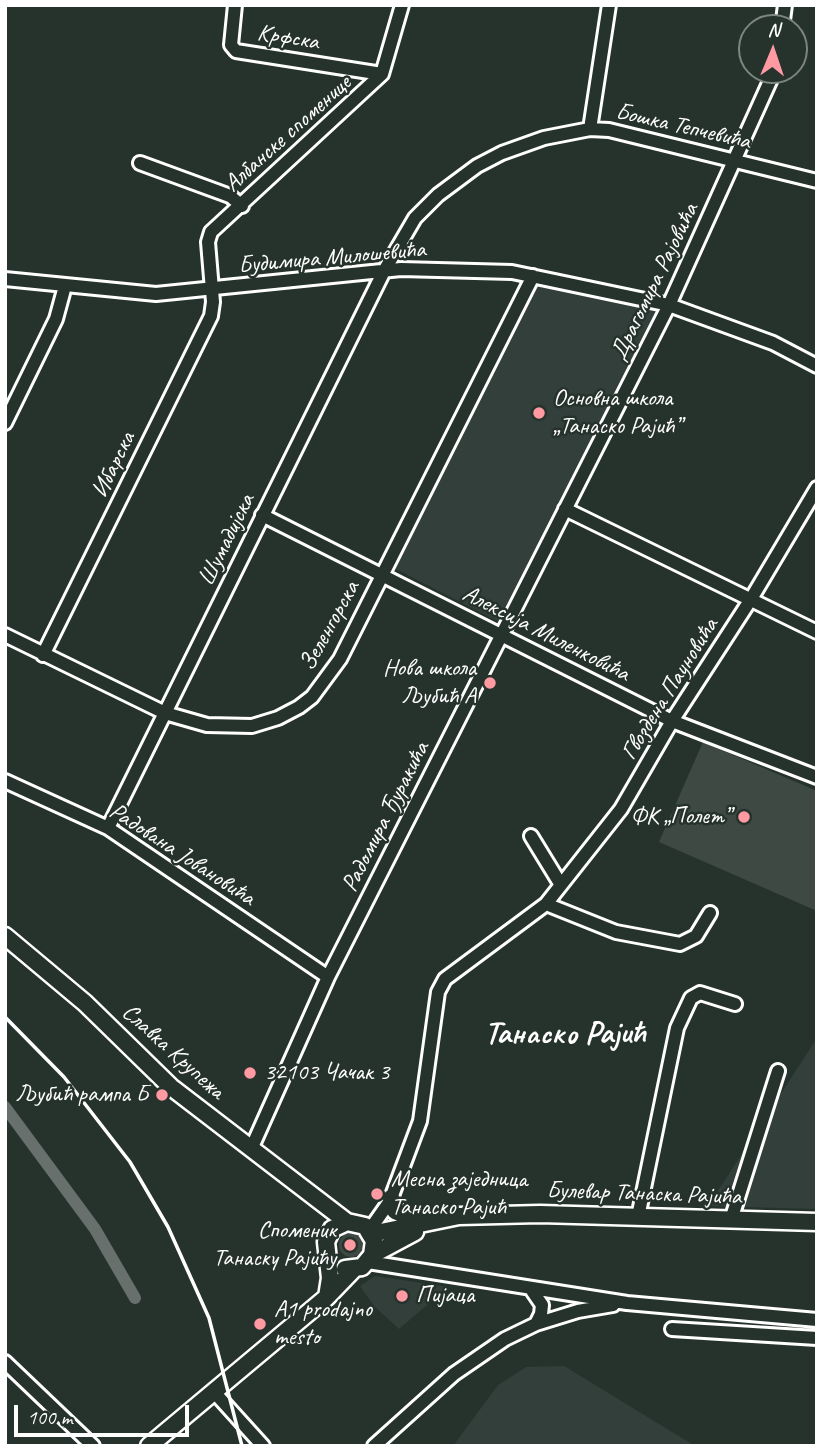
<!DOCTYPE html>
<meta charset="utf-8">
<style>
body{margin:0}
#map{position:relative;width:822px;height:1451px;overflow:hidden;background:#26332d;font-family:Caveat,sans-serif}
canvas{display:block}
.frame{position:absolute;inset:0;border:7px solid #fff;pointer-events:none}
.north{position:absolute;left:738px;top:14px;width:70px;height:70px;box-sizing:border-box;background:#26332d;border:2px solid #7d8581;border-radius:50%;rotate:2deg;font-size:19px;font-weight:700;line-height:28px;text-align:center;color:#fff}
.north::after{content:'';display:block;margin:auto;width:24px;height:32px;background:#ff9aa2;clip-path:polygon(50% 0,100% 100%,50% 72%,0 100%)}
.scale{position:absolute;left:14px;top:1405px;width:175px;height:32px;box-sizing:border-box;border:4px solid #fff;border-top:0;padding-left:9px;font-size:21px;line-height:24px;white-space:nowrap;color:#fff;-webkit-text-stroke:5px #26332d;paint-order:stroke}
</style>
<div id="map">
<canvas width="822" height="1451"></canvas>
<div class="frame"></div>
<div class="north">N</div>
<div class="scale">100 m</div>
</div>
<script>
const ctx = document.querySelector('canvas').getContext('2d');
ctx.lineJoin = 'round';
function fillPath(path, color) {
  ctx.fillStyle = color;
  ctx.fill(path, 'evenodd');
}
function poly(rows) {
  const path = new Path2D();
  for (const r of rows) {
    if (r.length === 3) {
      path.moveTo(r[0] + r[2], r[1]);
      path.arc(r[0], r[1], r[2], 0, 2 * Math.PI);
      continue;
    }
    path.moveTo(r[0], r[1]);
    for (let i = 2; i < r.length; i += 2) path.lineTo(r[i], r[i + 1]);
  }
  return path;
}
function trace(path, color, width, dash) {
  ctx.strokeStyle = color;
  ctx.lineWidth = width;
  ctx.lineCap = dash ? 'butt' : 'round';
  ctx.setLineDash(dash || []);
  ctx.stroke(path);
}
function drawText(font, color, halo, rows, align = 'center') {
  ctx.font = font + ' Caveat,sans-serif';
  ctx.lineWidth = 5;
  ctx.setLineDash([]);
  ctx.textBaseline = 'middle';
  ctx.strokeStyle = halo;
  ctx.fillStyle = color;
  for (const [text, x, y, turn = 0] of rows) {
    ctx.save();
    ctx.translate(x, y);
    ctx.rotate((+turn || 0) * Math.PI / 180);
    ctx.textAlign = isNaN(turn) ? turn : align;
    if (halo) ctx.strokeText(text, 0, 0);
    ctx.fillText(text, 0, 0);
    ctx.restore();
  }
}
const built = poly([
 [536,281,660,308,501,623,394,568],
 [817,1038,817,1209,708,1206],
 [375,1276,448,1287,399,1329,374,1306,360,1286],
 [564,1366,695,1446,453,1446,498,1385,526,1367]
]);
const green = poly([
 [703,742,817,791,817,911,659,842],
 [351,1245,12]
]);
const canal = poly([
 [5,1107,95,1229,135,1298]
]);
const minor = poly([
 [235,5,231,45,236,51,382,74],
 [782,28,785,5],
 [590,129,609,5],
 [140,163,230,196,242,206],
 [5,279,156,294,401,269,512,272,669,305,773,343,817,366],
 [5,423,56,319,65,286],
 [565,509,817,632],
 [262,515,672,721,817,777],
 [5,635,165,713,207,725,252,726,278,718,299,707,312,697,340,659,533,276],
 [43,655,211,316,213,302,208,242,211,232,382,74,402,5],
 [5,781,108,828,328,977],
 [108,828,384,271,415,218,438,195,477,166,502,153,544,138,590,129,609,130,817,181],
 [531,836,561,885],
 [546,904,616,932,680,944,696,936,710,913],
 [252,1147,328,977,669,305,775,70],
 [638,1217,677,1028,691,998,700,993,735,1004],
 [731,1220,778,1071],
 [369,1231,390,1201,420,1121,438,992,445,979,546,904,621,809,672,721,751,599,817,488],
 [368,1262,627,1303,817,1320],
 [531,1289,542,1305,541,1314,536,1324],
 [672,1329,817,1338],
 [5,1362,93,1446],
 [215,1393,263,1446],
 [374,1446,454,1374,505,1339,536,1324,578,1311,613,1305]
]);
const major = poly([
 [5,936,85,1003,171,1087,347,1222],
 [391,1198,395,1211,424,1223],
 [371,1234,459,1216,540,1214,817,1222],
 [345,1269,362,1267,372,1255,415,1232],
 [327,1297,330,1278,326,1242,332,1229,347,1222,365,1226,374,1241,372,1255],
 [149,1446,327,1297,354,1269]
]);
const rail = poly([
 [5,1017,64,1077,130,1162,168,1227,209,1318,242,1446]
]);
const markers = [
 [539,413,7,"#ff9aa2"],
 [490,683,7,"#ff9aa2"],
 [744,817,7,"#ff9aa2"],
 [250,1073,7,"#ff9aa2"],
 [162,1095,7,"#ff9aa2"],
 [377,1194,7,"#ff9aa2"],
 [350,1245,7,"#ff9aa2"],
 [402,1296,7,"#ff9aa2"],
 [260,1324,7,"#ff9aa2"]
];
const streetNames = [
 ["Крфска",288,38,9],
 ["Бошка Тепчевића",683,127,13],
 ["Албанске споменице",288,134,-42],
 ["Будимира Милошевића",332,258,-5],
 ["Драгомира Рајовића",655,282,-64],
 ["Ибарска",114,465,-64],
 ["Шумадијска",227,540,-64],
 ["Зеленгорска",330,626,-61],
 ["Алексија Миленковића",546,634,27],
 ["Гвоздена Пауновића",670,689,-58],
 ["Радомира Ђуракића",386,817,-63],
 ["Радована Јовановића",182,855,33],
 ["Славка Крупежа",173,1052,42],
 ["Булевар Танаска Рајића",644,1194,2]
];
const poiNames = [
 ["Основна школа",553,399],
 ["„Танаско Рајић”",553,427],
 ["Нова школа",476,669,"right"],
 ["Љубић А",476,697,"right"],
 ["ФК „Полет”",730,817,"right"],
 ["32103 Чачак 3",264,1073],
 ["Љубић рампа Б",148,1095,"right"],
 ["Месна заједница",391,1180],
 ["Танаско Рајић",391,1208],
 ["Споменик",336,1231,"right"],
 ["Танаску Рајићу",336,1259,"right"],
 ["Пијаца",416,1296],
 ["A1 prodajno",274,1310],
 ["mesto",274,1338]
];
const districtNames = [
 ["Танаско Рајић",565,1035]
];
fillPath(built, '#333f3a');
fillPath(green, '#3e4944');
trace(canal, '#67706c', 12);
trace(minor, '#fff', 18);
trace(major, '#fff', 21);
trace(minor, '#26332d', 12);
trace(major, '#26332d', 16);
trace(rail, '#fff', 3.5);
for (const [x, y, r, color] of markers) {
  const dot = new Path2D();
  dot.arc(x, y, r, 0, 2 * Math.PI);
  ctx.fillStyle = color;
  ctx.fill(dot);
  trace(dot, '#26332d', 2.5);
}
drawText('24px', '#fff', '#26332d', streetNames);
drawText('24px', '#fff', '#26332d', poiNames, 'left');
drawText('bold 32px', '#fff', '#26332d', districtNames);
</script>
